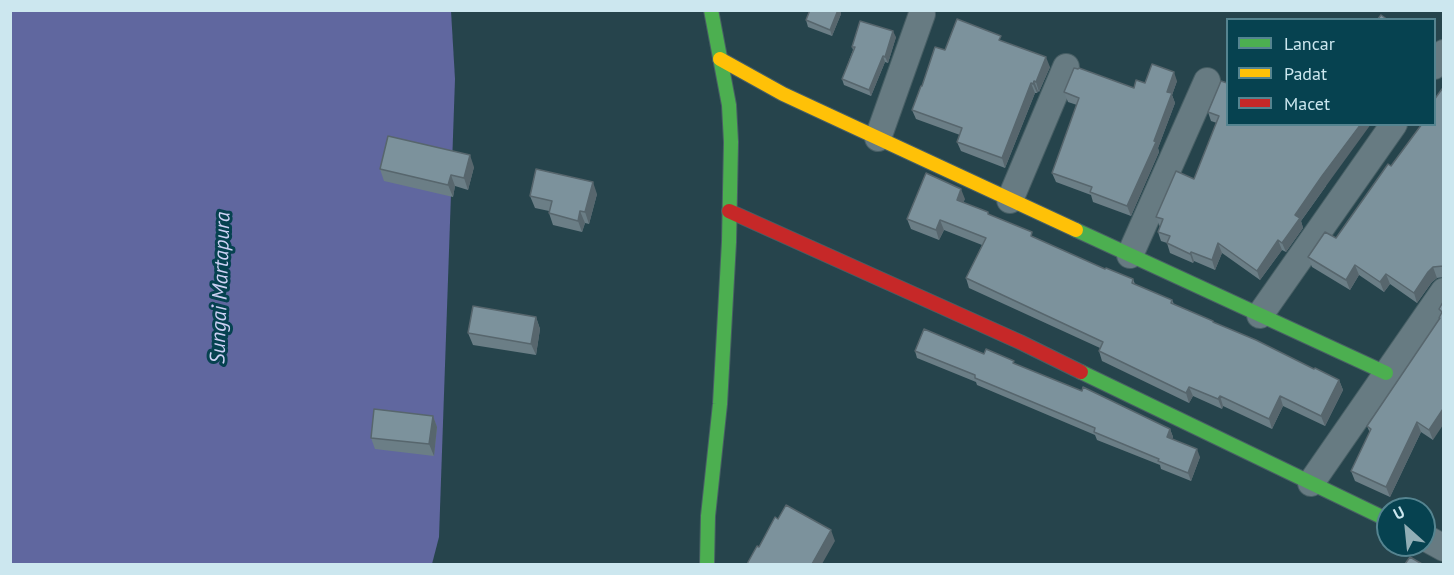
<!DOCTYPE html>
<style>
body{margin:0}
#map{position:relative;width:1454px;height:575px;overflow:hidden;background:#26444c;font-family:"PT Sans",sans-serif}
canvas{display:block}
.frame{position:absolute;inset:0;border:12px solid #cce7ef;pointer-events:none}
.legend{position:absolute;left:1226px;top:18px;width:210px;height:108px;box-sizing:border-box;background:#064250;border:2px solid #558490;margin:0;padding:8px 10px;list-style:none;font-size:18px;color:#cce7ef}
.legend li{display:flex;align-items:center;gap:12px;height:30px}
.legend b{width:30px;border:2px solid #558490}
.north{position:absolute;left:1376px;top:497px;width:60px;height:60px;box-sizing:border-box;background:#064250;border:2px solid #558490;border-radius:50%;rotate:333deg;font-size:16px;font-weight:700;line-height:24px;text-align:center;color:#cce7ef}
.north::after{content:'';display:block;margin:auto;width:21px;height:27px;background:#92aeb6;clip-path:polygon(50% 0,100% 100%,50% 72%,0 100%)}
</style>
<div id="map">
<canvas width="1454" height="575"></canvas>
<div class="frame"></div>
<ul class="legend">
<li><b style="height:8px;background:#4caf50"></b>Lancar</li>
<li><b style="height:8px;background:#ffc107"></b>Padat</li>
<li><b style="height:8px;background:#c62828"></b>Macet</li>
</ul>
<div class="north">U</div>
</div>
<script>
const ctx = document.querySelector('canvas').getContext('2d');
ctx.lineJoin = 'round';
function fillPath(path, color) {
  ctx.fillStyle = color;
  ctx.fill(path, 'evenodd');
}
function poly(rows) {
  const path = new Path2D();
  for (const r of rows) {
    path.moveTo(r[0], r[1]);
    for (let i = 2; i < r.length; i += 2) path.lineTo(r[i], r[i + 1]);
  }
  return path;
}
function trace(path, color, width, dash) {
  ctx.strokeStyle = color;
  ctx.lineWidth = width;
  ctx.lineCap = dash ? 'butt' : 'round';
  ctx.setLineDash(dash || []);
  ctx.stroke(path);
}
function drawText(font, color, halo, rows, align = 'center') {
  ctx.font = font + ' "PT Sans",sans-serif';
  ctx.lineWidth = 6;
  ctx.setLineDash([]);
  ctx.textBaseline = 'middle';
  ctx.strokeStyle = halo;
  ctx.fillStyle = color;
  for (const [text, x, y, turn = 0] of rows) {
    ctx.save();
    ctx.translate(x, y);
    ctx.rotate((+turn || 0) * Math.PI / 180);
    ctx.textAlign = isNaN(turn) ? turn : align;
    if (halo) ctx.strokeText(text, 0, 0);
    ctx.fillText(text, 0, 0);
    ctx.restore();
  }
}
const water = poly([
 [10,11,451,11,455,79,439,537,432,564,11,564]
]);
const street = poly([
 [1434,66,1444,53],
 [878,138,922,14],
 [1010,200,1066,67],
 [1130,255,1207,81],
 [1260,315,1394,124],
 [1311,483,1444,291],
 [1424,537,1444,548]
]);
const fast = poly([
 [1076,230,1386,373],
 [1081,372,1388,520],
 [707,564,708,516,720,404,729,242,731,142,729,105,711,10]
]);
const slow = poly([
 [720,59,783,94,1076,230]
]);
const jam = poly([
 [729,211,1020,342,1081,372]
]);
const wall = poly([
 [810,10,840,10,841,14,832,36,808,27,806,20],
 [896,37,888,63,885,62,871,96,844,85,842,79,853,50,852,47],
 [1003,42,1050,67,1039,92,1038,91,1037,93,1035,93,1005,168,961,151,957,142,960,135,916,119,912,110,922,86,945,50],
 [1177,81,1172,95,1175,103,1158,148,1159,152,1131,216,1093,202,1091,195,1056,182,1052,173,1077,105,1068,102,1064,92,1134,88,1145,83],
 [1227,83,1326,186,1301,221,1303,228,1286,252,1282,250,1260,280,1222,253,1215,270,1194,261,1193,263,1170,253,1167,243,1161,241,1158,232,1160,227,1156,217,1194,179,1217,123,1211,121,1208,112],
 [1443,90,1443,277,1437,278,1432,282,1417,303,1390,284,1384,292,1359,275,1350,290,1312,267,1308,257,1336,238,1391,166,1434,124],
 [474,167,468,190,455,186,453,197,384,181,380,169],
 [597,194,589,224,585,223,582,232,553,225,549,213,549,211,535,208,530,196],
 [965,199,963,202,1034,237,1105,269,1133,279,1135,284,1172,300,1174,304,1213,321,1214,323,1314,369,1339,380,1343,390,1325,426,1283,406,1272,429,1223,406,1222,409,1193,396,1189,403,1102,361,1099,351,1100,348,969,288,966,278,982,245,944,230,939,240,911,229,907,219],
 [1443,302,1433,440,1421,432,1390,497,1355,481,1351,471,1370,433,1367,426,1439,319,1439,318,1441,315,1439,309],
 [536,317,540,329,536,355,473,345,468,333],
 [915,351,984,354,1016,364,1170,429,1173,437,1172,439,1200,457,1191,481,1161,469,1160,465,1097,440,1095,435,977,385,976,382,917,358],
 [433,416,437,427,434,456,375,449,371,438]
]);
const shadedWall = poly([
 [838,10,840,10,841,14,832,36,830,30],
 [893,31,896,37,888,63,885,57],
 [883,56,885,62,871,96,869,90],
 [1046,57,1050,67,1039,92,1036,82],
 [1174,72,1177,81,1172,95,1175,103,1158,148,1159,152,1131,216,1127,206,1154,141,1167,92],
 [1034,81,1038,91,1037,93,1033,84],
 [1031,83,1035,93,1005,168,1002,158],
 [1361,124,1371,124,1326,186,1301,221,1303,228,1286,252,1282,243,1295,215,1322,176],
 [470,155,474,167,468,190,464,178],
 [451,175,455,186,453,197,448,185],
 [593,182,597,194,589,224,585,212],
 [961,189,965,199,960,210,957,200],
 [580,211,585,223,582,232,578,221],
 [940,220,944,230,939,240,936,230],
 [1278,240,1282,250,1260,280,1257,271],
 [1218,243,1222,253,1215,270,1212,260],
 [1191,252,1194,261,1193,263,1190,254],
 [1355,265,1359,275,1350,290,1346,280],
 [1433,267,1437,278,1432,282,1417,303,1414,293,1428,272],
 [1386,274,1390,284,1384,292,1380,282],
 [536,317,540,329,536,355,531,344],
 [1339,380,1343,390,1325,426,1321,416],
 [1189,387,1193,396,1189,403,1186,393],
 [1220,396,1223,406,1222,409,1218,399],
 [1280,396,1283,406,1272,429,1269,419],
 [1443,409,1443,425,1433,440,1429,430],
 [433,416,437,427,434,456,429,444],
 [1417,422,1421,432,1390,497,1386,487],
 [1170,429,1173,437,1170,444,1167,437],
 [1197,449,1200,457,1191,481,1188,473],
 [831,530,835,541,822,564,812,564]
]);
const building = poly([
 [810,10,838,10,830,30,806,20,810,10],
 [1381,15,1388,20,1377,20,1381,15],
 [957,19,1001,36,999,40,1046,57,1036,82,1034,81,1033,84,1031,83,1002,158,957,142,962,128,912,110,921,86,922,86,935,47,945,50,957,19],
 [860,21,893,31,885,57,883,56,869,90,842,79,855,47,852,47,860,21],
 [1152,64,1174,72,1167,92,1172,93,1154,141,1156,142,1127,206,1090,192,1092,187,1052,173,1079,98,1064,92,1074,68,1078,69,1079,68,1134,88,1136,80,1145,83,1152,64],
 [1221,81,1227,83,1227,124,1361,124,1322,176,1295,215,1300,218,1282,243,1278,240,1257,271,1218,243,1212,260,1191,252,1190,254,1167,243,1170,236,1158,232,1163,219,1156,217,1176,171,1194,179,1219,116,1208,112,1221,81],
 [1442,89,1443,90,1443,266,1433,267,1428,272,1414,293,1386,274,1380,282,1355,265,1346,280,1308,257,1325,232,1336,238,1388,164,1391,166,1422,124,1434,124,1434,100,1442,89],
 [388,136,470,155,464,178,451,175,448,185,380,169,388,136],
 [536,169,593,182,585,212,580,211,578,221,549,213,552,201,530,196,536,169],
 [926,173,961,189,957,200,988,212,988,214,1032,232,1031,236,1105,269,1106,268,1133,279,1132,283,1172,300,1171,303,1213,321,1213,322,1256,340,1314,369,1315,368,1339,380,1321,416,1280,396,1269,419,1220,396,1218,399,1189,387,1186,393,1099,351,1103,342,966,278,986,238,940,220,936,230,907,219,926,173],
 [1443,302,1443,409,1429,430,1417,422,1386,487,1351,471,1371,429,1367,426,1440,318,1439,318,1442,312,1439,309,1443,302],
 [473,306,536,317,531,344,468,333,473,306],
 [924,329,984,354,986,349,1014,361,1013,363,1082,391,1083,387,1170,429,1167,437,1197,449,1188,473,1158,461,1159,459,1094,432,1095,428,975,378,975,375,915,351,924,329],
 [374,409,433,416,429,444,371,438,374,409],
 [786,505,831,530,812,564,747,564,757,546,759,547,775,517,778,519,786,505],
 [1410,557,1422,564,1405,564,1410,557]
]);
const waterNames = [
 ["Sungai Martapura",221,288,-88]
];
fillPath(water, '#60679f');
trace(street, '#485f65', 28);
trace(fast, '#485f65', 16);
trace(slow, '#485f65', 16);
trace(jam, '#485f65', 16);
trace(street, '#677b82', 26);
trace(fast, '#4caf50', 14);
trace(slow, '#ffc107', 14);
trace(jam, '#c62828', 14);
fillPath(wall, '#6b7e86');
fillPath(shadedWall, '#57666d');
fillPath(building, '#7c929c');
trace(building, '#57666d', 1.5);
drawText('italic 21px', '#cdd1f5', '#064250', waterNames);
</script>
